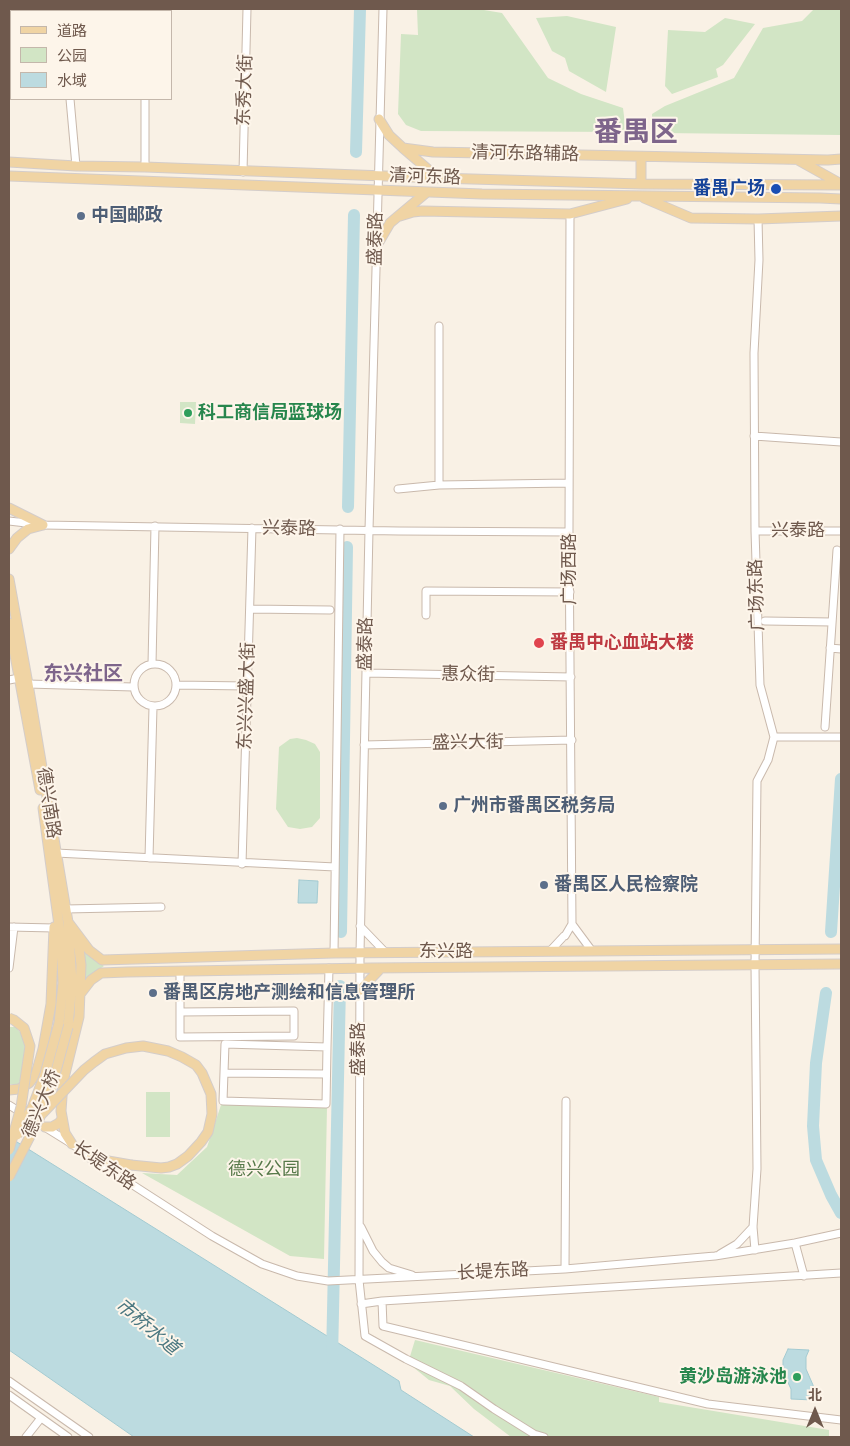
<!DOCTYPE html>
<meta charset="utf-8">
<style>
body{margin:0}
#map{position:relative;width:850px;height:1446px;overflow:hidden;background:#f9f1e5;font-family:"Fira Sans Condensed","Noto Sans SC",sans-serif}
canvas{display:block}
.frame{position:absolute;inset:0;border:10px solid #6f594d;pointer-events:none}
.legend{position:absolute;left:10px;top:10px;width:162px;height:90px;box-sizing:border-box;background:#fdf5ea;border:1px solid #c4b7ab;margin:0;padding:6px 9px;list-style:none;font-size:15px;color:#6f594d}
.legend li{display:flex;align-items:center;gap:10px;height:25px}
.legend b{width:25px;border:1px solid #c4b7ab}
.north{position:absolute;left:790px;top:1386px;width:50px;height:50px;-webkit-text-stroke:4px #fdf5ea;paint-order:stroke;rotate:0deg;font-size:14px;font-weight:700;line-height:20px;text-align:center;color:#6f594d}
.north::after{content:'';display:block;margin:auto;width:18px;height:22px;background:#6f594d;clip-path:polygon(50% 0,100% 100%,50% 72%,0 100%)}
</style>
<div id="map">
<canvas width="850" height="1446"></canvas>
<div class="frame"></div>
<ul class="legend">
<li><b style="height:6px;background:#f0d4a4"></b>道路</li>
<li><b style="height:14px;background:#d2e5c5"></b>公园</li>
<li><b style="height:14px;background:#bcdbe0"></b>水域</li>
</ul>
<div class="north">北</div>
</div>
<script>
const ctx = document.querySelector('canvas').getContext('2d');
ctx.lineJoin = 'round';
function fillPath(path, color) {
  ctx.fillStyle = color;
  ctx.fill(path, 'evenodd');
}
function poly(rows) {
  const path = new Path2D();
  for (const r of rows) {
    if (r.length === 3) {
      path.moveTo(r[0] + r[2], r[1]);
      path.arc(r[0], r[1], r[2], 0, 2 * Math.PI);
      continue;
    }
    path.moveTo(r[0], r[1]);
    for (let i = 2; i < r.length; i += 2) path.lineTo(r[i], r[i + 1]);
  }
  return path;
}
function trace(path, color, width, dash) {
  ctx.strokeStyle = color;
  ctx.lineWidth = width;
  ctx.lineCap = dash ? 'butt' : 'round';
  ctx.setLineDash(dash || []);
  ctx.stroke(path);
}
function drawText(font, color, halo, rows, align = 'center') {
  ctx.font = font + ' "Fira Sans Condensed","Noto Sans SC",sans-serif';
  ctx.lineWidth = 4;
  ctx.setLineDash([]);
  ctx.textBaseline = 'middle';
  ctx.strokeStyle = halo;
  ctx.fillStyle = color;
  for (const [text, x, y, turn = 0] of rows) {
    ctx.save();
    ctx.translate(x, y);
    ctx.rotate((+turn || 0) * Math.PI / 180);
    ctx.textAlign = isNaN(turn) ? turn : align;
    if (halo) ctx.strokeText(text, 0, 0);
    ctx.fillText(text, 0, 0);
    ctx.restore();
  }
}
const green = poly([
 [417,9,478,9,502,13,548,78,581,94,623,108,626,132,421,131,406,125,398,114,401,34,418,35],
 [814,9,841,9,841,135,661,133,658,124,652,125,652,114,665,106,734,78,763,28,802,21],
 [567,16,616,27,606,92,569,71,565,58,552,51,536,18],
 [725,18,755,24,723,65,716,69,718,77,672,94,665,86,668,30,705,32],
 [180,402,196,402,195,424,180,423],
 [297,738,306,740,315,744,320,752,320,818,312,827,300,829,288,827,276,809,279,747,290,739],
 [81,945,92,957,104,966,83,981],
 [9,1027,16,1027,26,1040,26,1052,23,1070,19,1084,9,1084],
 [146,1092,170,1092,170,1137,146,1137],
 [222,1102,327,1107,324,1259,290,1256,142,1173,177,1175,207,1147],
 [415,1340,659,1397,659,1402,829,1430,829,1437,511,1437,474,1409,450,1386,429,1380,408,1363]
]);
const water = poly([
 [299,880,318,881,317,903,298,903,299,880],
 [9,1137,399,1381,401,1390,474,1437,134,1437,9,1350,9,1137],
 [788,1349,809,1350,806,1357,806,1369,813,1385,814,1393,813,1400,791,1399,791,1389,784,1374,783,1367,783,1360,788,1349]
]);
const river = poly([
 [356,152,360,9],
 [348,507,354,215],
 [341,932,347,547],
 [831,932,841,779],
 [826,993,816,1063,813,1126,816,1160,831,1195,841,1213],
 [332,1358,340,986]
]);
const minor = poly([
 [62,9,62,11],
 [383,9,369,530,360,953,359,1280,365,1336,406,1359,461,1386,494,1409,534,1434,544,1437],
 [70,99,76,166],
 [145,99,145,167],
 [243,172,247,9],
 [439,326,439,485,569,483],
 [754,436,841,442],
 [398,489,439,485],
 [9,521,43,525,399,531,569,532],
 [755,531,841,531],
 [250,609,330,610],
 [426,615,426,591,570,592],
 [765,621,832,622],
 [830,648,841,649],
 [155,685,21],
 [152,664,155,526],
 [366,673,571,677],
 [9,680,19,678],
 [28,684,133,687],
 [176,685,247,686],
 [825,727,837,550],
 [774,737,841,737],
 [364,745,572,740],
 [56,853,335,867],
 [149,858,153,707],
 [242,864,252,528],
 [66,909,161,907],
 [572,924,592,951],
 [360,926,386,953],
 [9,927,54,928],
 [550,951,564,936,565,936,572,924,569,532,570,214],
 [334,953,340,529],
 [9,968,14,927],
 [180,971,180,1037,294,1036,294,1011,180,1012],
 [327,1047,225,1044,223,1101,326,1104,327,1047,329,968],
 [224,1073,326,1074],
 [9,1105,72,1144,91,1158,212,1236,262,1264,297,1276,328,1281,565,1269,715,1256,795,1243,841,1233],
 [361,1227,373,1251,382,1262,389,1268,412,1275],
 [795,1243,804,1276],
 [755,1250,753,1227,757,1169,755,965,757,781,768,760,774,737,760,685,755,531,754,353,759,260,758,219],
 [720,1254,737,1244,753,1227],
 [565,1269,566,1101],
 [382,1301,383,1326,708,1404,841,1420],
 [361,1304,382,1301,841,1273],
 [9,1381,89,1437],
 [9,1395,68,1437],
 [26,1437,41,1418]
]);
const major = poly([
 [379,119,389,135,403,148,438,178],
 [403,148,433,152,828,160,841,159],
 [798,160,841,184],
 [9,162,76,166,145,167,438,178,641,184,841,185],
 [9,176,482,194,820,198,841,199],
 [641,184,641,157],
 [644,198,691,218,758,219,841,216],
 [400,216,413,212,422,211,570,214,627,199],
 [376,247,390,223,427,192],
 [9,508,43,525],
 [9,549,17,538,28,529,43,525],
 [9,579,28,684,68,922,72,982,68,1027],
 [9,623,40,790],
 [43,808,61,940,63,983,59,1023],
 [68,922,89,950,102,960,334,953,841,949],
 [359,991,381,968],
 [81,993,91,980,101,973,127,972,371,968,841,964],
 [9,1090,19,1089,29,1083,36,1074,43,1049,51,1004,54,927],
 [45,1127,52,1127,59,1123,62,1119],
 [72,1144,65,1133,61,1111,63,1082,79,1017,81,965,79,948,76,937],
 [91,1158,131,1165]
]);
const majorBridge = poly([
 [9,1018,14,1020,24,1028,30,1046,21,1107,9,1150],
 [41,1115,84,1070,94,1062,105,1054,126,1048,143,1046,168,1051,182,1057,196,1065,202,1073,211,1094,212,1114,208,1132,201,1142,188,1156,177,1164,169,1167,161,1168,131,1165],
 [17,1135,32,1108,45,1074,59,1023],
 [9,1177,41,1115,51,1089,68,1027]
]);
const markers = [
 [776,189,6,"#1a4fb4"],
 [81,216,5,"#5c6f8a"],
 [188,413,5,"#2e9e5b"],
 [539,643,6,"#e0444e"],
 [443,806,5,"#5c6f8a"],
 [544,885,5,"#5c6f8a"],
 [153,993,5,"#5c6f8a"],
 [797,1377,5,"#2e9e5b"]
];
const streetNames = [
 ["东秀大街",245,90,-88],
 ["清河东路辅路",525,154,1],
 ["清河东路",425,177,2],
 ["盛泰路",376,239,-89],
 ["兴泰路",289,529,1],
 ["兴泰路",798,531],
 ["广场西路",570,569,-90],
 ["广场东路",757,595,-92],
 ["盛泰路",366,644,-89],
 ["惠众街",468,675,1],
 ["东兴兴盛大街",247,696,-88],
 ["盛兴大街",468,743,-1],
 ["德兴南路",48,803,81],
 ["东兴路",446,952],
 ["盛泰路",359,1049,-90],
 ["德兴大桥",42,1104,-68],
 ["长堤东路",104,1166,34],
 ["长堤东路",493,1272,-3]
];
const transitNames = [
 ["番禺广场",765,189]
];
const serviceNames = [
 ["中国邮政",91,216],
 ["广州市番禺区税务局",453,806],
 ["番禺区人民检察院",554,885],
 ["番禺区房地产测绘和信息管理所",163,993]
];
const leisureNames = [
 ["科工商信局蓝球场",198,413],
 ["黄沙岛游泳池",787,1377,"right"]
];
const healthNames = [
 ["番禺中心血站大楼",550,643]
];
const parkNames = [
 ["德兴公园",264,1170]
];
const waterNames = [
 ["市桥水道",147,1327,40]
];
const quarterNames = [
 ["东兴社区",83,674]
];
const townNames = [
 ["番禺区",636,133]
];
fillPath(green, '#d2e5c5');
fillPath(water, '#bcdbe0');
trace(water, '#a3cad1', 1);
trace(river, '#bcdbe0', 12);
trace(minor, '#c9b9ac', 9);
trace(major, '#d4cdca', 11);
trace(minor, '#fff', 7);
trace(major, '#f0d4a4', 9);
trace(majorBridge, '#d4cdca', 11, []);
trace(majorBridge, '#f0d4a4', 9);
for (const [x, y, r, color] of markers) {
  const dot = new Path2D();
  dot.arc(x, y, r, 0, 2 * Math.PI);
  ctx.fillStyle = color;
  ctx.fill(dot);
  trace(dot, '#fdf5ea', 2);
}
drawText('18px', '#6f594d', '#fdf5ea', streetNames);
drawText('bold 18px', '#164399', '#fdf5ea', transitNames, 'right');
drawText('bold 18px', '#4e5e75', '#fdf5ea', serviceNames, 'left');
drawText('bold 18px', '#27864d', '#fdf5ea', leisureNames, 'left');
drawText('bold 18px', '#be3a42', '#fdf5ea', healthNames, 'left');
drawText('18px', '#57794a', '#fdf5ea', parkNames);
drawText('italic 19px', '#4a7780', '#fdf5ea', waterNames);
drawText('bold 20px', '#7e658b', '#fdf5ea', quarterNames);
drawText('bold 28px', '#7e658b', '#fdf5ea', townNames);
</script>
